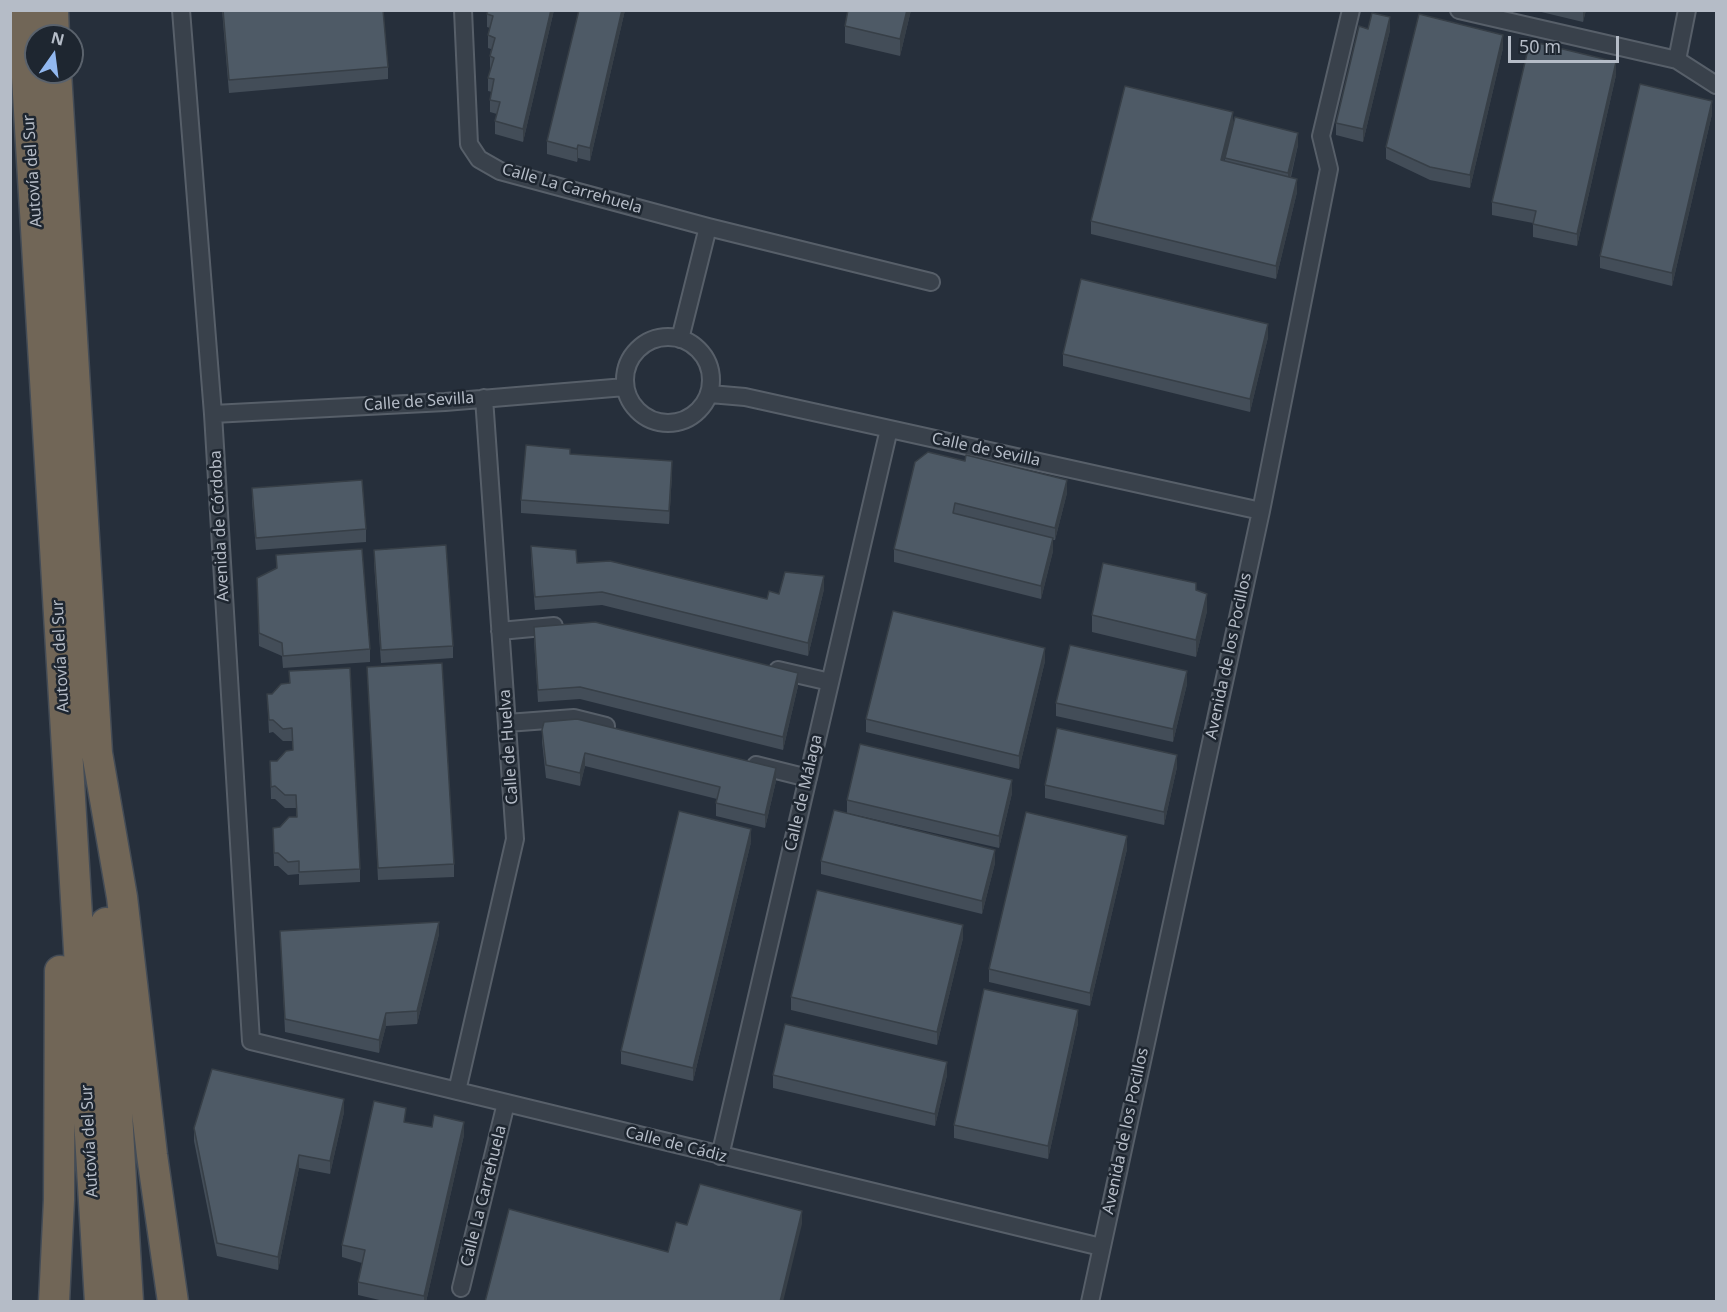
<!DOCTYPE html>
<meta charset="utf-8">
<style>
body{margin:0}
#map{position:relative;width:1727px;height:1312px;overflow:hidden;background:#262f3b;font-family:"Noto Sans",sans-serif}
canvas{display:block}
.frame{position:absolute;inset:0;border:12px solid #b5bcc7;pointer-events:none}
.north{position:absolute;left:24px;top:24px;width:60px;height:60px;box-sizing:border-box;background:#1e2630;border:2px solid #5a626c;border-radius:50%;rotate:14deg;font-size:16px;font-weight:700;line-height:24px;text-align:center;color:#b5bcc7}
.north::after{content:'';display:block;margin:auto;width:21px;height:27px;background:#92b8ef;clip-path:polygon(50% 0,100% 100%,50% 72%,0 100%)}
.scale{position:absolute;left:1508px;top:36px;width:111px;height:27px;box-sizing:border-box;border:3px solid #b5bcc7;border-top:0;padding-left:8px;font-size:18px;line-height:21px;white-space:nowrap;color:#b5bcc7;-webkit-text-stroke:4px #1e2630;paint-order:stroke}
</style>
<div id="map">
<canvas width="1727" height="1312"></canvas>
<div class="frame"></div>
<div class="north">N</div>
<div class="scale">50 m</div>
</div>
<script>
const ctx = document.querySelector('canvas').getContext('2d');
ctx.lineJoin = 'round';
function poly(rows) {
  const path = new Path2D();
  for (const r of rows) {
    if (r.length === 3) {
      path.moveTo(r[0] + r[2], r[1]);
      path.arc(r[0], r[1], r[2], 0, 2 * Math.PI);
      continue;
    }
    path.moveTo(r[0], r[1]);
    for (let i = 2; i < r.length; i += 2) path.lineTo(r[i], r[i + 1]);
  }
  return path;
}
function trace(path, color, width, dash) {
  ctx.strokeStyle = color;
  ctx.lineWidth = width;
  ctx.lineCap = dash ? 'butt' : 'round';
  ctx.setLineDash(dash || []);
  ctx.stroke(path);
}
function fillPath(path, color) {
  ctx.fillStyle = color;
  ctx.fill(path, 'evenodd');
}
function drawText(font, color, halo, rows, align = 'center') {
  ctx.font = font + ' "Noto Sans",sans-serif';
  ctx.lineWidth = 5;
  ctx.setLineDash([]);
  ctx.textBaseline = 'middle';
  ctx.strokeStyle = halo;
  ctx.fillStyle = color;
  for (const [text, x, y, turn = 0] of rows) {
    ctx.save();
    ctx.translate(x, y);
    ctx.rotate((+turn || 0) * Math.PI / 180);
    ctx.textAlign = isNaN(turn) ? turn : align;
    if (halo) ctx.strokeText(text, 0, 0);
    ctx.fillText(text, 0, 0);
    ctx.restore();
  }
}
const minor = poly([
 [181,10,213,414,251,1041,1101,1247],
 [463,10,469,144,479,159,500,171,708,227,931,282],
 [1459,10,1677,60,1716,85],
 [1677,60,1687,10],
 [668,380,43],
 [680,339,708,227],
 [710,394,745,397,1261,511],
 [213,414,445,402,625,387],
 [500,631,554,626],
 [778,670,830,682],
 [507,723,574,718,606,726],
 [756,765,808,778],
 [457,1091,515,839,484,398],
 [720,1156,889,429],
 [461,1288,506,1103],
 [1090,1302,1261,511,1329,169,1321,136,1351,10]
]);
const motorway = poly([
 [23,10,100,1302],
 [53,10,54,36],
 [56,72,97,753,122,897,152,1155,173,1302],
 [106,923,128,1302],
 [54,1302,59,1200,60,971]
]);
const wall = poly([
 [222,10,383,10,388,67,388,79,229,93],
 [554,10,523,142,495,134,495,121,497,114,490,112,490,100,492,92,488,91,488,78,491,70,490,69,490,56,491,49,488,48,488,35,490,28,487,27,487,14],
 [579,10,625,10,590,161,578,158,577,162,547,154,547,141],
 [848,10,911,10,900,56,845,43,845,26],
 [1533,10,1586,10,1583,22],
 [1368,29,1390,30,1363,142,1336,135,1336,123],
 [1503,48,1470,188,1430,180,1386,159,1386,147],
 [1616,75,1577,246,1533,237,1533,223,1492,215,1492,202],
 [1712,114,1672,286,1600,268,1600,256],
 [1233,125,1224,161,1225,161,1225,158,1298,145,1291,177,1297,192,1276,279,1091,234,1091,221],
 [1268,337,1250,412,1063,366,1063,354],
 [915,462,1067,493,1055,540,1053,540,1053,551,1041,599,894,562,894,549],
 [672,474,669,524,521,513,521,500],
 [252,488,366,529,366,542,256,550,252,501],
 [531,546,577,563,767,599,779,594,824,589,808,656,602,605,535,610,531,559],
 [374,550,453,646,453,658,381,663,374,563],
 [276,555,370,649,370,662,283,668,282,656,259,646,257,578,276,568],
 [1196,591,1207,611,1196,657,1092,632,1092,615],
 [534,627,798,686,783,750,580,699,538,702,534,640],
 [1045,661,1019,769,866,732,866,719],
 [367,667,454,864,454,877,378,880],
 [289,671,360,869,360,882,299,885,299,874,288,875,278,866,274,866,273,828,280,827,296,817,296,808,285,808,275,799,271,799,270,761,277,761,293,750,292,741,283,741,273,732,269,733,267,694,272,694,289,683],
 [1187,684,1173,742,1056,716,1056,703],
 [542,730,776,781,765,828,716,816,716,803,717,799,585,766,580,786,546,778,542,742],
 [1177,767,1164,825,1045,798,1045,785],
 [1012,793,999,848,847,813,847,800],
 [751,842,693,1081,621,1064,621,1051],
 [1127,849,1090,1006,989,982,989,969],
 [821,861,995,863,982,914,821,874],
 [280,931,439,934,417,1024,386,1026,379,1053,285,1032],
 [963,938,937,1045,791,1010,791,997],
 [1078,1023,1048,1159,954,1138,954,1125],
 [773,1075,947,1075,935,1126,773,1088],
 [344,1112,330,1174,299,1168,278,1270,217,1256,194,1141,194,1128],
 [406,1122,464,1135,426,1302,388,1302,358,1295,358,1282,362,1263,342,1257,342,1245]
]);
const shadedWall = poly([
 [551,10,554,10,523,142,523,129],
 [622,10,625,10,590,161,590,148],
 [907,10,911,10,900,56,900,39],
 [1583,10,1586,10,1583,22],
 [1390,17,1390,30,1363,142,1363,129],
 [1503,35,1503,48,1470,188,1470,175],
 [1616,62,1616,75,1577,246,1577,234],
 [1712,101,1712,114,1672,286,1672,273],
 [1233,112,1233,125,1221,173,1221,160],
 [1298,133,1298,145,1288,186,1288,173],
 [578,145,578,158,577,162,577,149],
 [1297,179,1297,192,1276,279,1276,266],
 [1268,324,1268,337,1250,412,1250,399],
 [672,461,672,474,669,524,669,511],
 [1067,480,1067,493,1055,540,1055,528],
 [1053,538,1053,551,1041,599,1041,586],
 [824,576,824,589,808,656,808,643],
 [1207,594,1207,611,1196,657,1196,640],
 [1045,648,1045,661,1019,769,1019,756],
 [1187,671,1187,684,1173,742,1173,729],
 [798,673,798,686,783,750,783,737],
 [585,753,585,766,580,786,580,773],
 [1177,755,1177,767,1164,825,1164,812],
 [776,768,776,781,765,828,765,815],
 [1012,780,1012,793,999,848,999,836],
 [751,829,751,842,693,1081,693,1068],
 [1127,836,1127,849,1090,1006,1090,993],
 [995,850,995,863,982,914,982,901],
 [439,922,439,934,417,1024,417,1011],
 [963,925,963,938,937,1045,937,1032],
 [1078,1010,1078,1023,1048,1159,1048,1146],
 [386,1013,386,1026,379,1053,379,1040],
 [947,1062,947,1075,935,1126,935,1114],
 [344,1099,344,1112,330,1174,330,1161],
 [464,1122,464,1135,426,1302,424,1302,424,1296],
 [299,1155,299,1168,278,1270,278,1257],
 [802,1211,802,1224,783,1302,780,1302]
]);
const building = poly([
 [223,10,383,10,388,67,229,80,223,10],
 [488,10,551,10,523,129,495,121,500,102,490,100,494,79,488,78,494,58,490,56,495,38,488,35,493,16,487,14,488,10],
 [579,10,622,10,590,148,578,145,577,149,547,141,579,10],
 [848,10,907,10,900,39,845,26,848,10],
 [1372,13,1390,17,1363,129,1336,123,1359,26,1368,29,1372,13],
 [1419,14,1503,35,1470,175,1430,167,1386,147,1419,14],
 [1530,41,1616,62,1577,234,1533,224,1536,211,1492,202,1530,41],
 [1640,84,1712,101,1672,273,1600,256,1640,84],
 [1125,86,1233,112,1221,160,1297,179,1276,266,1091,221,1125,86],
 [1235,117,1298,133,1288,173,1225,158,1235,117],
 [1081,279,1268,324,1250,399,1063,354,1081,279],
 [526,445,570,449,570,454,672,461,669,511,521,500,526,445],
 [928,452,965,461,966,455,1067,480,1055,528,955,503,953,513,1053,538,1041,586,894,549,915,462,928,452],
 [362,480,366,529,256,538,252,488,362,480],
 [446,545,453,646,381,650,374,550,446,545],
 [531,546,576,550,577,563,610,561,767,599,769,591,779,594,785,572,824,576,808,643,602,592,535,597,531,546],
 [362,549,370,649,283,656,282,643,259,633,257,578,277,568,276,555,362,549],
 [1103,563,1196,583,1196,590,1207,594,1196,640,1092,615,1103,563],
 [893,611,1045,648,1019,756,866,719,893,611],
 [595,622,798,673,783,737,580,687,538,690,534,627,595,622],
 [1070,645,1187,671,1173,729,1056,703,1070,645],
 [442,663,454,864,378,868,367,667,442,663],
 [350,668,360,869,299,872,299,861,288,862,278,853,274,853,273,828,280,827,289,817,297,817,296,795,285,795,275,786,271,787,270,761,277,761,286,751,293,750,292,728,283,729,273,720,269,720,267,694,272,694,281,684,290,683,289,671,350,668],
 [577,719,776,768,765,815,716,803,720,787,585,753,580,773,546,765,542,730,544,722,577,719],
 [1057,728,1177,755,1164,812,1045,785,1057,728],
 [860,744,1012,780,999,836,847,800,860,744],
 [834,810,995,850,982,901,821,861,834,810],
 [679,811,751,829,693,1068,621,1051,679,811],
 [1026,812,1127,836,1090,993,989,969,1026,812],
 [817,890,963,925,937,1032,791,997,817,890],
 [439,922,417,1011,386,1013,379,1040,285,1019,280,931,439,922],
 [984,989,1078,1010,1048,1146,954,1125,984,989],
 [785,1024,947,1062,935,1114,773,1075,785,1024],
 [212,1069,344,1099,330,1161,299,1155,278,1257,217,1243,194,1128,212,1069],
 [374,1101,406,1108,404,1122,432,1127,434,1115,464,1122,424,1296,358,1282,365,1250,342,1245,374,1101],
 [700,1184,802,1211,780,1302,485,1302,509,1209,668,1252,676,1222,687,1225,700,1184]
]);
const streetNames = [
 ["Autovía del Sur",33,171,-94],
 ["Calle La Carrehuela",572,189,16],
 ["Calle de Sevilla",419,402,-4],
 ["Calle de Sevilla",986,450,12],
 ["Avenida de Córdoba",220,526,-93],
 ["Autovía del Sur",61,656,-93],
 ["Avenida de los Pocillos",1229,656,-78],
 ["Calle de Huelva",509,747,-94],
 ["Calle de Málaga",804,793,-77],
 ["Avenida de los Pocillos",1126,1131,-78],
 ["Autovía del Sur",90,1141,-93],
 ["Calle de Cádiz",676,1145,14],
 ["Calle La Carrehuela",484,1196,-76]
];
trace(minor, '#575f69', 20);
trace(motorway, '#444c56', 33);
trace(minor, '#39414b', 16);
trace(motorway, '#716657', 30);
fillPath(wall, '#434d58');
fillPath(shadedWall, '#373f47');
fillPath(building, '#4e5a66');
trace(building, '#373f47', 1.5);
drawText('16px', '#b5bcc7', '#1e2630', streetNames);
</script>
